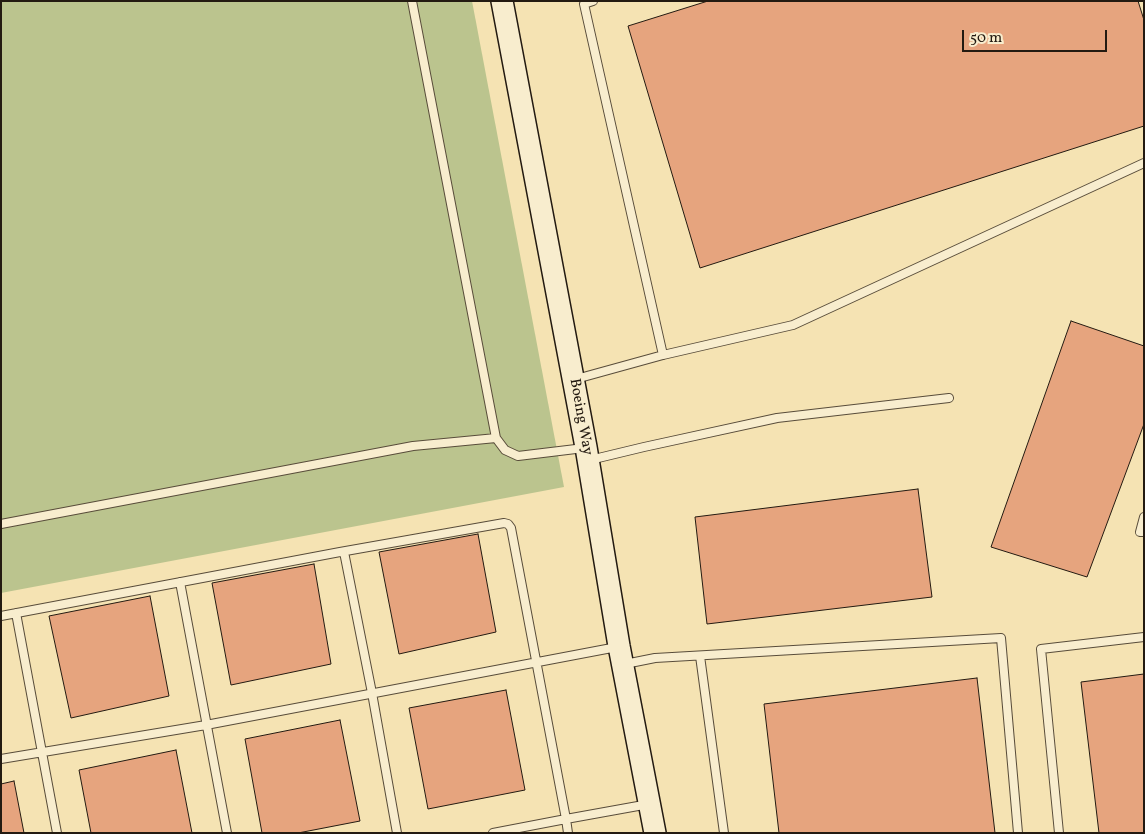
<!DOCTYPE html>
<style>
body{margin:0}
#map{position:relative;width:1145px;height:834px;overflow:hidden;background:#f5e3b3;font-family:Vollkorn,serif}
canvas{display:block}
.frame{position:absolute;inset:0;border:2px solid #231a11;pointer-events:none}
.scale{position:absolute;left:962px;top:30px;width:145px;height:22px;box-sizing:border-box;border:2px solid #231a11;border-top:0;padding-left:6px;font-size:15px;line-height:18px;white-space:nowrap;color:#231a11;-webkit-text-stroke:4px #f8edce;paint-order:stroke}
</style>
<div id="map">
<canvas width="1145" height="834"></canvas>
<div class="frame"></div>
<div class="scale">50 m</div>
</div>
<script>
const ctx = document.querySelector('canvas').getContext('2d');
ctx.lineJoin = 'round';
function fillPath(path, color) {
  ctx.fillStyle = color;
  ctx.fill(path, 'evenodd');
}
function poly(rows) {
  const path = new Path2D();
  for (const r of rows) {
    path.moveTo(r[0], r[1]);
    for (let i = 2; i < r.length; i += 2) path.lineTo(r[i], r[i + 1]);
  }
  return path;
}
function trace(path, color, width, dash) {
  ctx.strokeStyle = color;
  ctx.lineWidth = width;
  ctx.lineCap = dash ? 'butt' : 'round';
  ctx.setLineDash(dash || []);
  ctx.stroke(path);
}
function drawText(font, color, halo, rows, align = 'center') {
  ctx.font = font + ' Vollkorn,serif';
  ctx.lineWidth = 5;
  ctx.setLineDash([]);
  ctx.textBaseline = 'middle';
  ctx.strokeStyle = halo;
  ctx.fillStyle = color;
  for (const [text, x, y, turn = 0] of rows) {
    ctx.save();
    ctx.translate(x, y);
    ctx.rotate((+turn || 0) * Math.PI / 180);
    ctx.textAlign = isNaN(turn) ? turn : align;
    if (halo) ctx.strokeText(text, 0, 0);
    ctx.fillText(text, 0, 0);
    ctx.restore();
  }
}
const green = poly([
 [1,1,472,1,564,487,1,593]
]);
const building = poly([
 [708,1,1138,1,1144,20,1144,126,700,268,628,26,708,1],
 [1071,321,1144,346,1144,424,1087,577,991,547,1071,321],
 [918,489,932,597,707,624,695,517,918,489],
 [478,534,496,632,399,654,379,552,478,534],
 [314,564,331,664,231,685,212,583,314,564],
 [150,596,169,696,71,718,49,616,150,596],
 [1144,674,1144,833,1099,833,1081,682,1144,674],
 [977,678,995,833,779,833,764,704,977,678],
 [506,690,525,790,428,809,409,708,506,690],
 [340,720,360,821,298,833,262,833,245,739,340,720],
 [176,750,192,833,91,833,79,770,176,750],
 [14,781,24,833,1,833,1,784,14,781]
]);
const lane = poly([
 [412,1,496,438,505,450,518,456,584,448],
 [593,1,584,4,663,355],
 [576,379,663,355,793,325,1144,163],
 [590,460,644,447,777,418,949,398],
 [1144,517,1140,532,1144,532],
 [1,524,413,446,496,438],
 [344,552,372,693,397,833],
 [180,582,227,833],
 [16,613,57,833],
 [1,616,340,552,504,523,508,524,511,528,566,819,493,833],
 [700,656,724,833],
 [625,664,655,658,1001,638,1018,833],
 [1,759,206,725,617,647],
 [568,833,566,819,649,804],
 [1059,833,1041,649,1144,637]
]);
const secondary = poly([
 [502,1,586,447,619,646,655,833]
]);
const streetNames = [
 ["Boeing Way",580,417,80]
];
fillPath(green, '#bbc48e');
fillPath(building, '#e6a47e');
trace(building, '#231a11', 1);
trace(lane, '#584c3a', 10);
trace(secondary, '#231a11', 24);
trace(lane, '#f8edce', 8);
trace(secondary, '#f8edce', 21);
drawText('15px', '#231a11', '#f8edce', streetNames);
</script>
